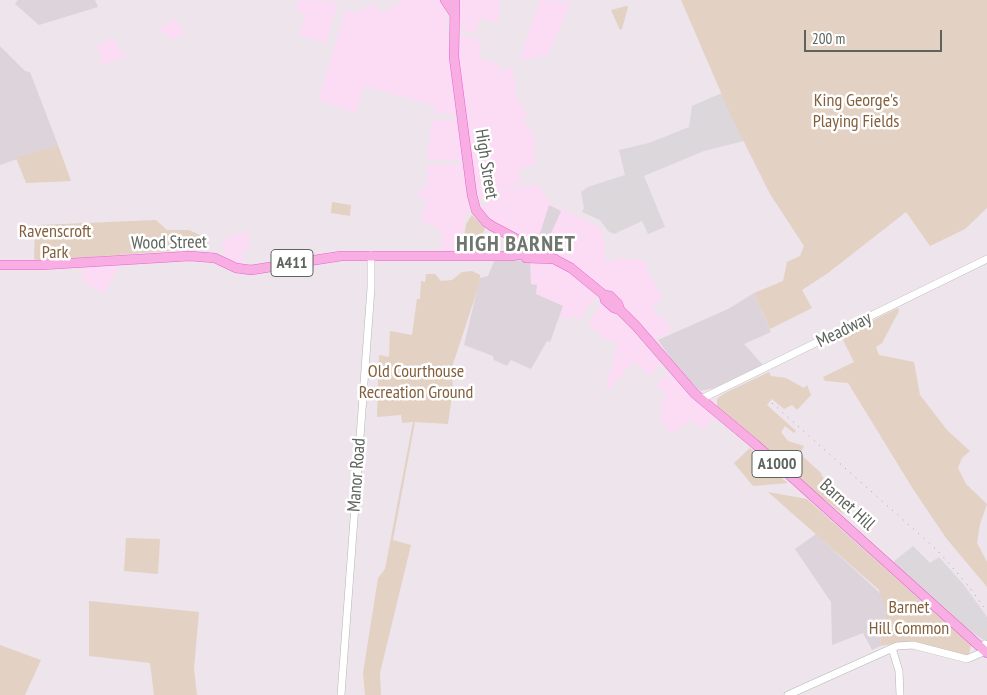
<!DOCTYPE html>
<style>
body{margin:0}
#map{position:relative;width:987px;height:695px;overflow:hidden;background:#eee4eb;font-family:"PT Sans Narrow",sans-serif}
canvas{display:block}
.scale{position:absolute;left:804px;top:30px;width:138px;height:22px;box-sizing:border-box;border:2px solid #5c645c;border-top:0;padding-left:6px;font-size:15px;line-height:18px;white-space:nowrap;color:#5c645c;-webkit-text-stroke:4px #fff;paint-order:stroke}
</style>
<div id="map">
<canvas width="987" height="695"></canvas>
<div class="scale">200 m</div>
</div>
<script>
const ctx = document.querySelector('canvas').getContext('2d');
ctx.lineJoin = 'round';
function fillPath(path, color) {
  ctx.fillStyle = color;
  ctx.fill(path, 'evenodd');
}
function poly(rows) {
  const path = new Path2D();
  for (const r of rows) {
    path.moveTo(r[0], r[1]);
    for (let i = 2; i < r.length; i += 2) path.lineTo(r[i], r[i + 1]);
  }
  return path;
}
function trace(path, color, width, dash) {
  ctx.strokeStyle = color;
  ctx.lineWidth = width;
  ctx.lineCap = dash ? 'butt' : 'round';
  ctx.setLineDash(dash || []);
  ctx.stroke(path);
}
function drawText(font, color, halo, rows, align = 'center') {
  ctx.font = font + ' "PT Sans Narrow",sans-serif';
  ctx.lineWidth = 5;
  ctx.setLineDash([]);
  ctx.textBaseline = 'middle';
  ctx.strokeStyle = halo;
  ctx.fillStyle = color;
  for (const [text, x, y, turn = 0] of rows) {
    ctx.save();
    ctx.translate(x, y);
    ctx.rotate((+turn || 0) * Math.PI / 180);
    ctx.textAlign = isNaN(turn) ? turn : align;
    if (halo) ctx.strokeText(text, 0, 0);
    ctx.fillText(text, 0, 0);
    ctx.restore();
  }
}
const commercial = poly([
 [299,0,338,2,326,43,299,35,306,14,295,10],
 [403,0,439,0,445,8,456,115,434,113,435,106,364,86,356,113,321,101,319,97,346,9,356,13,374,3,381,14],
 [460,0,500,0,498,23,480,18,476,33,459,29],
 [540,0,571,2,548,55,519,61],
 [175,18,184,33,173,40,159,30],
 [459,34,481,40,479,59,499,64,499,71,513,67,516,96,527,114,524,122,534,134,535,165,517,169,522,182,506,192,529,185,539,186,552,205,593,223,600,228,603,235,606,262,621,258,646,261,647,270,663,299,652,306,660,318,664,316,671,331,654,340,613,296,573,264,555,253,493,224,479,208,495,197,477,200,459,70],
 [114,38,119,50,130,56,125,56,103,65,97,44],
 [432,120,458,120,463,160,427,160],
 [464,164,469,210,465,217,460,250,442,250,441,229,420,221,427,200,417,197,419,189,426,189,427,165],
 [249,231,249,251,242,252,243,266,229,261,224,254,222,242,230,236],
 [120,260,119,267,104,294,83,282,81,262],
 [530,260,553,263,563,268,577,277,597,298,588,306,581,319,573,315,567,320,560,316,563,306,536,294,531,284],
 [602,301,639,337,661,364,649,376,635,362,626,369,621,379,617,377,611,390,605,386,610,375,609,373,612,367,617,342,606,340,588,325],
 [668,373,714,418,703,430,691,419,672,434,664,427,667,424,658,416,664,410,659,405,667,396,656,385]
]);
const industrial = poly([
 [722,93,744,141,704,151,644,176,665,227,648,234,642,221,614,234,608,231,600,220,582,212,584,208,581,192,588,187,625,175,619,150,649,143,689,127,692,106],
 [913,546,930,563,939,557,964,585,987,617,987,642,968,630,892,563]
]);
const education = poly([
 [18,0,95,0,98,7,39,25,15,4],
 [0,46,25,71,30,72,58,145,0,165],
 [549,205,561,211,545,247,537,243],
 [495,259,530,261,531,284,537,285,536,294,563,306,550,342,547,341,531,369,511,360,507,366,494,360,493,356,464,345,480,278,488,276],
 [754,293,771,332,744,344,763,365,715,388,700,391,678,369,658,340,728,309],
 [816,534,882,595,886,610,880,646,872,650,863,633,832,645,831,602,795,549]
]);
const green = poly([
 [681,0,987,0,987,208,965,229,930,246,906,212,828,273,802,290,812,308,770,329,754,293,783,281,787,262,800,256,804,246,770,194,732,118],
 [626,6,628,7,622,29,620,30,611,10],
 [58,145,71,181,26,183,16,158],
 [332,202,351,205,350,216,331,213],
 [472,215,485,228,480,242,481,250,462,249,466,224],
 [156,220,167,230,189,230,198,234,208,243,209,248,39,261,34,259,35,227,38,225],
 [472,271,480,275,479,285,451,370,453,388,448,424,415,422,393,540,411,545,380,673,381,695,365,695,363,673,378,578,385,569,413,422,402,423,401,415,377,417,379,355,389,357,390,331,412,335,417,299,420,299,421,281,425,282,426,274,435,274,441,281,452,280,462,272],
 [898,308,899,311,882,343,876,347,879,355,914,362,920,395,947,430,970,451,962,458,958,468,966,484,987,504,980,524,977,543,987,562,987,587,946,538,913,489,848,383,825,381,823,377,854,362,841,336],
 [769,372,771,376,786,378,804,388,807,385,811,395,797,410,792,405,784,409,772,399,767,405,796,431,794,433,785,426,781,432,788,441,804,446,800,454,820,472,844,515,802,482,717,406,717,399,723,394],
 [750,448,776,474,788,483,753,486,734,463],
 [768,492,807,499,971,645,969,654,965,655,909,641,880,646,886,610,879,590],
 [126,538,160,539,158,574,124,571],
 [89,601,199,612,194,669,197,695,154,695,150,663,89,656],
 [0,645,41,660,25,695,0,695]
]);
const minor = poly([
 [701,399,987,259],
 [892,648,899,671,900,695],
 [341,695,371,288,371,255],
 [788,695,897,646,913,645,967,659,981,653,985,644]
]);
const major = poly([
 [445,0,453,12],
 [455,0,454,57,472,195,476,210,486,222,492,226,571,268,604,295,610,296,618,304,620,310],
 [526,258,555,259],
 [0,265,41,265,190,256,215,258,236,268,251,270,341,256,511,256,542,251],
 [604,295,605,300,614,308,620,310,636,326,695,394,755,444,987,653]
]);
const rail = poly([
 [772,403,937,550,967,584,987,611]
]);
const shields = [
 [292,263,42],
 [777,464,50]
];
const shieldNames = [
 ["A411",292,263],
 ["A1000",777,464]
];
const parkNames = [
 ["King George's",856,101],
 ["Playing Fields",856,122],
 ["Ravenscroft",55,232],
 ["Park",55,253],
 ["Old Courthouse",416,372],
 ["Recreation Ground",416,393],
 ["Barnet",909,608],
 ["Hill Common",909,629]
];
const streetNames = [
 ["High Street",486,164,81],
 ["Wood Street",169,243,-1],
 ["Meadway",844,330,-26],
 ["Manor Road",357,475,-86],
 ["Barnet Hill",847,505,42]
];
const districtNames = [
 ["HIGH BARNET",516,245]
];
fillPath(commercial, '#fbdcf4');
fillPath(industrial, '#dcd7db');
fillPath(education, '#ddd3db');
fillPath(green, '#e3d1c3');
trace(minor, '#b2b8b2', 8);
trace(major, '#e764d1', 10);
trace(minor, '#fff', 7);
trace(major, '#f9aee3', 9);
trace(rail, '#a1a4a1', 1, [1, 6]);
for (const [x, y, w] of shields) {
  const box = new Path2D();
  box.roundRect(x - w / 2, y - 13.5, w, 27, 4);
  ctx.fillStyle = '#fff';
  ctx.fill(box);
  trace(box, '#5c645c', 1);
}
drawText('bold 16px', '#5c645c', null, shieldNames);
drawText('18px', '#835f3c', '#fff', parkNames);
drawText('18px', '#5c645c', '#fff', streetNames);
ctx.letterSpacing = '1px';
drawText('bold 22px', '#6e766d', '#fff', districtNames);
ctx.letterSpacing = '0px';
</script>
